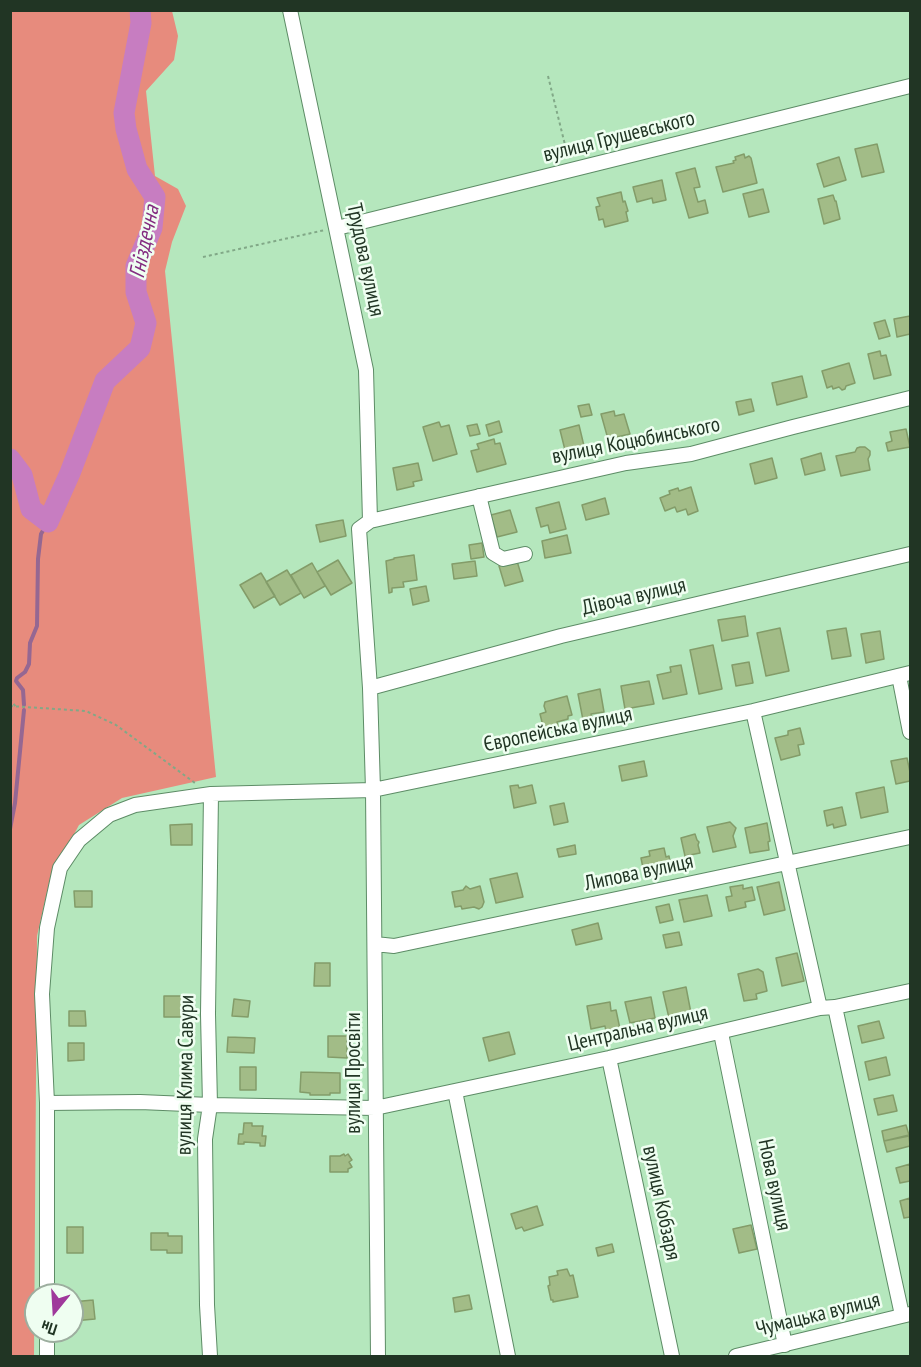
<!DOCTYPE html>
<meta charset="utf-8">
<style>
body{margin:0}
#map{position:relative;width:921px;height:1367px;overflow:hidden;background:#b5e7bd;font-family:"PT Sans Narrow",sans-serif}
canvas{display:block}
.frame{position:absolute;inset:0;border:12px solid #213524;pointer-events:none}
.north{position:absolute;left:24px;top:1283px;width:60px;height:60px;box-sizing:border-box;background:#effef1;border:2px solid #9dae9f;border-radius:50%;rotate:198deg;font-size:16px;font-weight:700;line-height:24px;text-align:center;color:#213524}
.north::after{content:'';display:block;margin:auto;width:21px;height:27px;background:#9f389b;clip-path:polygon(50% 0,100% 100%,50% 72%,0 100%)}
</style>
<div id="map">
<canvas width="921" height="1367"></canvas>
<div class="frame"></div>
<div class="north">Пн</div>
</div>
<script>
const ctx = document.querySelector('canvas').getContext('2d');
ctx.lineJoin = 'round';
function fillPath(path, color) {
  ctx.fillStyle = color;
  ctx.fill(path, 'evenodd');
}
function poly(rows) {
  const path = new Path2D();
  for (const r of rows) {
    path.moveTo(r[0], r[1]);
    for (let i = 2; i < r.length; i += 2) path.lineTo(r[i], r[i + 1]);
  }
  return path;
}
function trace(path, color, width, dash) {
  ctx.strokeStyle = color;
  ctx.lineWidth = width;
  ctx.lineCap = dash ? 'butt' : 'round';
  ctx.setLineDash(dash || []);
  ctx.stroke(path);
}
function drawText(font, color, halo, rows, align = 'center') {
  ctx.font = font + ' "PT Sans Narrow",sans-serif';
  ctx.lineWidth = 5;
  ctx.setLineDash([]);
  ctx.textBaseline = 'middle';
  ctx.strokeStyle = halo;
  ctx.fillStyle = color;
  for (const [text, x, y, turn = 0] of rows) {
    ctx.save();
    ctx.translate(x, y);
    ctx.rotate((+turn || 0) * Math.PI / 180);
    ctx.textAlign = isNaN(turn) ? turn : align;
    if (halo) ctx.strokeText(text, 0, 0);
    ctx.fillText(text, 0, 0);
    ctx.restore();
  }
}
const green = poly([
 [10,11,172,11,178,36,174,60,146,91,155,176,178,189,186,206,172,242,165,271,216,777,122,798,79,825,50,879,37,936,34,1356,10,1356]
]);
const stream = poly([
 [24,705,23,690,16,681,17,678,25,672,29,664,30,643,37,626,38,559,41,534,48,522],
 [10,829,15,803,24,710]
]);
const river = poly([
 [10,459,22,475,31,509,48,522,70,473,105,381,140,348,146,323,136,292,136,266,152,228,155,197,137,169,126,129,124,113,141,23,140,10]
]);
const building = poly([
 [877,144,884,172,862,177,855,149,877,144],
 [744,154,745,158,749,156,751,158,757,183,723,192,716,167,734,163,733,161,736,160,735,157,744,154],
 [839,157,846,180,824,187,817,164,839,157],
 [695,168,700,187,694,188,698,202,705,200,708,213,689,218,676,173,695,168],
 [662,180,666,200,653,203,652,198,637,202,633,187,662,180],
 [763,189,769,212,749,217,743,194,763,189],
 [621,192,623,202,625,201,628,211,626,212,628,221,605,227,603,219,599,220,596,207,600,206,597,198,621,192],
 [833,195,835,201,836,201,840,219,824,224,818,199,833,195],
 [910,316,910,334,897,337,894,319,910,316],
 [885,320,890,336,879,339,874,323,885,320],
 [880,351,881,356,886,355,891,375,874,379,868,354,880,351],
 [849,363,855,383,846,386,845,389,842,390,839,387,833,389,832,386,827,388,822,371,849,363],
 [802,376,807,397,777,405,772,383,802,376],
 [751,399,754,411,739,415,736,402,751,399],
 [589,404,592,415,581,417,578,406,589,404],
 [614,411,615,416,624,414,630,434,608,439,601,414,614,411],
 [499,421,502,432,489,436,486,425,499,421],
 [439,422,441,427,449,425,457,454,433,461,423,427,439,422],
 [477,424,480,434,470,436,467,426,477,424],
 [579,425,584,446,577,448,579,453,568,456,567,450,565,450,560,430,579,425],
 [906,429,910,447,888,451,886,443,892,441,890,432,906,429],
 [494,439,495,444,500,443,506,464,477,472,471,451,479,449,477,444,494,439],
 [860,447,865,447,870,451,870,455,868,459,870,470,841,476,836,456,855,452,857,448,860,447],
 [821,453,825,470,805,475,801,459,821,453],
 [772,458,777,478,755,484,750,464,772,458],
 [418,463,422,480,413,482,414,486,397,490,393,468,418,463],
 [691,487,698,511,688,515,686,509,677,512,675,507,665,511,660,498,670,494,669,491,678,488,679,491,691,487],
 [605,498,609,514,586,520,582,505,605,498],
 [559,502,566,529,550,533,548,525,541,527,536,508,559,502],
 [510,510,517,532,497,537,491,515,510,510],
 [343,520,346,536,320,542,316,525,343,520],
 [567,535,571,553,545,558,542,541,567,535],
 [482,543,484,557,471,559,469,545,482,543],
 [414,555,417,580,403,582,404,587,392,588,392,592,389,593,386,561,394,559,394,558,414,555],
 [338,560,352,583,331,595,317,572,338,560],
 [475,561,477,576,454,579,452,564,475,561],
 [517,561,523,581,505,586,499,566,517,561],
 [312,563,325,586,304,598,291,575,312,563],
 [287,570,301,593,280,605,266,582,287,570],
 [261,573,275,596,254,608,240,585,261,573],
 [426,586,429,601,413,605,410,589,426,586],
 [745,616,748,636,722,641,718,620,745,616],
 [780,628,789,671,766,676,757,633,780,628],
 [846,628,851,656,832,659,827,631,846,628],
 [880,631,884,659,866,663,861,634,880,631],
 [713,645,722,689,699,694,690,650,713,645],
 [749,662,753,683,736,686,732,665,749,662],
 [681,665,687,694,663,699,657,675,671,672,670,667,681,665],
 [649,681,654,704,625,709,621,686,649,681],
 [600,689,604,712,591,714,592,718,583,720,578,694,600,689],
 [567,696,572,715,568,716,568,719,557,722,558,727,544,730,540,714,546,712,544,706,545,702,567,696],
 [800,728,804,744,798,745,800,755,781,760,775,738,788,735,788,731,800,728],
 [907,758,910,772,910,781,896,784,891,761,907,758],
 [644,761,647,776,622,781,619,766,644,761],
 [518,785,519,788,532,785,536,803,514,808,510,786,518,785],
 [884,787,888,812,861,818,856,793,884,787],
 [564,803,568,822,554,825,550,806,564,803],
 [842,807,846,825,834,828,833,824,827,826,824,811,842,807],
 [730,822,736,828,733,836,736,847,713,852,707,827,730,822],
 [767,823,770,841,768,842,769,850,750,853,745,828,767,823],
 [192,824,192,845,171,845,170,825,192,824],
 [695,834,697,840,699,842,698,845,700,853,685,856,681,838,695,834],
 [575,845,576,854,559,857,557,849,575,845],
 [664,848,666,857,669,856,671,867,644,873,641,858,650,856,649,851,664,848],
 [517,873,523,897,496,903,490,879,517,873],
 [779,882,785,910,764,915,757,887,779,882],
 [743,885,743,889,752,887,755,900,745,902,746,907,729,911,726,897,732,896,730,887,743,885],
 [466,886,470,889,480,886,484,902,482,907,479,909,474,907,462,909,461,906,455,907,452,892,463,890,466,886],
 [74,891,92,891,92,907,75,907,74,891],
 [707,895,712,916,684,922,679,900,707,895],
 [669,904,673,920,660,923,656,907,669,904],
 [598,923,602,939,576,945,572,930,598,923],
 [679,932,682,945,666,948,663,935,679,932],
 [797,953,804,981,782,986,776,958,797,953],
 [315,963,330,963,330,986,314,986,315,963],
 [758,969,763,972,767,991,756,994,757,999,744,1001,738,974,758,969],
 [686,987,691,1013,669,1018,663,992,686,987],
 [164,996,188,996,188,1017,164,1017,164,996],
 [651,997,655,1018,630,1023,625,1002,651,997],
 [234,999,250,1001,248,1017,232,1016,234,999],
 [610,1002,611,1011,616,1010,620,1029,606,1032,605,1026,591,1029,587,1006,610,1002],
 [69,1011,85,1011,86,1026,69,1026,69,1011],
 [879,1021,884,1038,862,1043,858,1026,879,1021],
 [509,1032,515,1054,489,1061,483,1038,509,1032],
 [328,1036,347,1036,347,1058,328,1057,328,1036],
 [228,1037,255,1038,254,1053,227,1052,228,1037],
 [68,1043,84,1043,84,1060,68,1061,68,1043],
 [886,1057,890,1075,869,1080,865,1062,886,1057],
 [240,1067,256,1067,256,1090,240,1090,240,1067],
 [301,1072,340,1073,340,1093,330,1093,330,1095,310,1095,310,1093,300,1092,301,1072],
 [893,1095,897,1111,878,1115,874,1099,893,1095],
 [244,1123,252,1123,252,1126,263,1126,262,1136,266,1136,265,1146,260,1146,260,1143,244,1142,244,1144,238,1144,239,1134,243,1134,244,1123],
 [906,1125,909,1135,884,1141,882,1131,906,1125],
 [909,1136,910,1146,887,1152,884,1141,909,1136],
 [344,1154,345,1156,348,1154,352,1160,349,1162,352,1167,348,1169,348,1172,330,1172,330,1156,340,1156,344,1154],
 [910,1164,910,1181,900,1183,896,1168,910,1164],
 [910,1198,910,1217,904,1218,900,1201,910,1198],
 [537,1206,543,1225,524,1231,522,1227,516,1229,511,1214,537,1206],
 [751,1225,757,1249,739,1253,733,1229,751,1225],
 [67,1227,83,1227,83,1253,67,1253,67,1227],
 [151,1233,168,1233,168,1236,182,1236,182,1253,167,1253,167,1250,151,1250,151,1233],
 [612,1244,614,1252,598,1256,596,1248,612,1244],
 [567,1269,570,1276,573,1275,578,1297,553,1302,553,1300,551,1300,548,1286,550,1285,549,1277,558,1275,557,1271,567,1269],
 [469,1295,472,1309,455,1312,453,1298,469,1295],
 [93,1300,95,1319,73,1321,72,1302,93,1300]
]);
const path = poly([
 [548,76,568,157],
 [203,257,325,230],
 [10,699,16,707],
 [10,706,86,711,116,725,195,783]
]);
const minor = poly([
 [290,10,366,370,370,521],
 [337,228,910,86],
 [479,496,493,553,503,559,525,554],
 [899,676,910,732],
 [370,688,561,636,910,554],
 [753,711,820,1008],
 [375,944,394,946,910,837],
 [835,1007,902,1315],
 [721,1033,785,1345],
 [609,1058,672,1356],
 [455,1091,508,1356],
 [47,1103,140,1102,210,1105,375,1108,609,1058,820,1008,835,1007,910,991],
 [47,1295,47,1103,42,994,47,928,60,868,79,840,109,815,135,805,211,794,373,790,753,711,910,673],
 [47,1356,47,1331],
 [210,1356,207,1305,205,1139,210,1105,208,1014,211,794],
 [378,1356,373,790,370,688,359,529,370,521,626,463,691,454,793,427,910,398],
 [736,1356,910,1314]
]);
const streetNames = [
 ["вулиця Грушевського",619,137,-14],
 ["Трудова вулиця",365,260,78],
 ["вулиця Коцюбинського",636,441,-11],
 ["Дівоча вулиця",634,597,-13],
 ["Європейська вулиця",558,730,-12],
 ["Липова вулиця",639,873,-12],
 ["Центральна вулиця",638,1029,-13],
 ["вулиця Просвіти",354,1073,-90],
 ["вулиця Клима Савури",186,1075,-89],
 ["Нова вулиця",774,1185,78],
 ["вулиця Кобзаря",661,1203,78],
 ["Чумацька вулиця",818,1315,-14]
];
const waterNames = [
 ["Гніздечна",145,242,-78]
];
fillPath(green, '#e78b7d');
trace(stream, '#956792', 4);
trace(river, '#c77dc1', 21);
fillPath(building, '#a2bc87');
trace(building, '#839c69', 1.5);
trace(minor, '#5d8c66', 16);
trace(path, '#81a887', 2, [3, 3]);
trace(minor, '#fff', 14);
drawText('21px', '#213524', '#effef1', streetNames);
drawText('italic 22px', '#832c80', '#effef1', waterNames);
</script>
